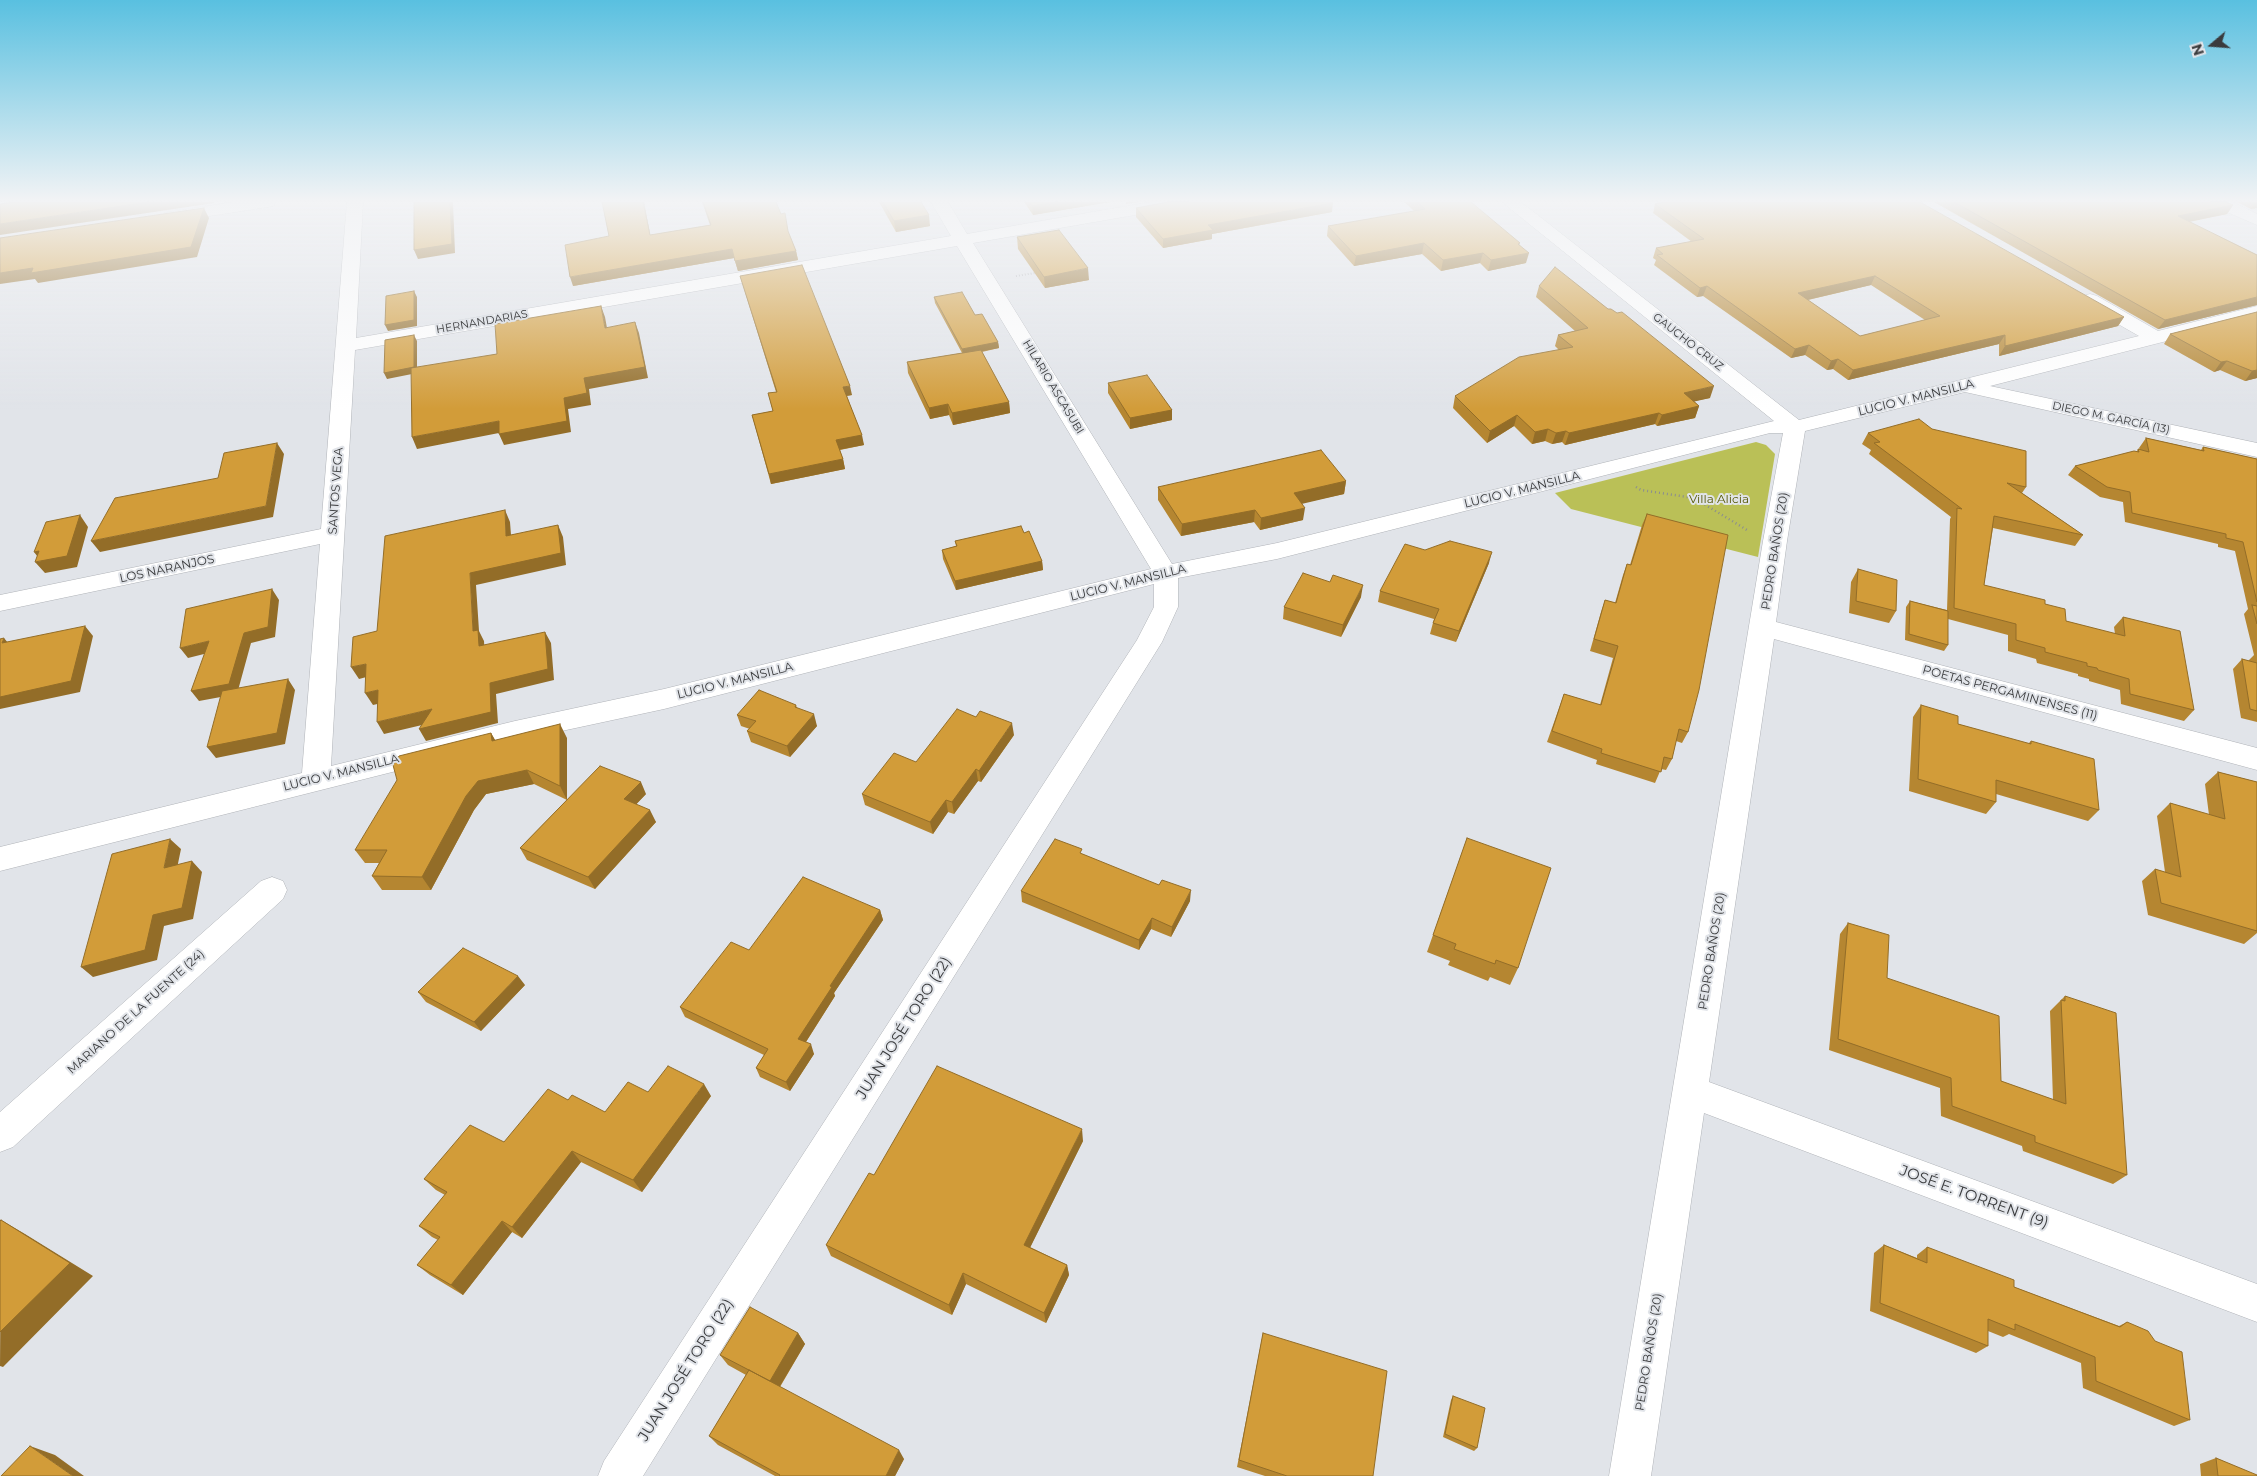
<!DOCTYPE html>
<meta charset="utf-8">
<style>
body{margin:0}
#map{position:relative;width:2257px;height:1476px;overflow:hidden;background:#e1e4e9;font-family:Montserrat,sans-serif}
canvas{display:block}
.north{position:absolute;left:2187px;top:20px;width:50px;height:50px;-webkit-text-stroke:4px #e1e4e9;paint-order:stroke;rotate:252deg;font-size:14px;font-weight:700;line-height:20px;text-align:center;color:#3a3b3d}
.north::after{content:'';display:block;margin:auto;width:18px;height:22px;background:#3a3b3d;clip-path:polygon(50% 0,100% 100%,50% 72%,0 100%)}
</style>
<div id="map">
<canvas width="2257" height="1476"></canvas>
<div class="north">N</div>
</div>
<script>
const ctx = document.querySelector('canvas').getContext('2d');
ctx.lineJoin = 'round';
function fillPath(path, color) {
  ctx.fillStyle = color;
  ctx.fill(path, 'evenodd');
}
function poly(rows) {
  const path = new Path2D();
  for (const r of rows) {
    path.moveTo(r[0], r[1]);
    for (let i = 2; i < r.length; i += 2) path.lineTo(r[i], r[i + 1]);
  }
  return path;
}
function trace(path, color, width, dash) {
  ctx.strokeStyle = color;
  ctx.lineWidth = width;
  ctx.lineCap = dash ? 'butt' : 'round';
  ctx.setLineDash(dash || []);
  ctx.stroke(path);
}
function drawText(font, color, halo, rows, align = 'center') {
  ctx.font = font + ' Montserrat,sans-serif';
  ctx.lineWidth = 4;
  ctx.setLineDash([]);
  ctx.textBaseline = 'middle';
  ctx.strokeStyle = halo;
  ctx.fillStyle = color;
  for (const [text, x, y, turn = 0] of rows) {
    ctx.save();
    ctx.translate(x, y);
    ctx.rotate((+turn || 0) * Math.PI / 180);
    ctx.textAlign = isNaN(turn) ? turn : align;
    if (halo) ctx.strokeText(text, 0, 0);
    ctx.fillText(text, 0, 0);
    ctx.restore();
  }
}
const green = poly([
 [1756,442,1766,445,1775,454,1758,557,1571,509,1555,493]
]);
const pathFar1 = poly([
 [1016,276,1035,273]
]);
const path = poly([
 [1636,487,1641,490,1694,498,1747,530]
]);
const minor = poly([
 [233,202,276,202,274,206,268,207,170,222,164,221,161,217,164,213,170,212,233,202],
 [347,202,363,202,356,338,951,236,931,202,948,202,967,234,1150,202,1189,202,1187,206,1181,207,973,243,1172,564,1277,543,1774,421,1502,202,1521,202,1799,420,2139,336,2083,304,2081,300,2083,296,2090,294,2097,296,2158,331,2257,306,2257,318,1990,386,2257,443,2257,457,1965,392,1805,431,1787,541,1776,622,2257,748,2257,770,1774,639,1709,1082,2257,1284,2257,1322,1704,1113,1651,1476,1609,1476,1763,541,1783,433,1770,433,1277,559,1178,578,1178,607,1162,642,643,1476,598,1476,604,1461,1137,640,1154,607,1154,584,664,709,515,741,0,871,0,847,302,773,320,544,0,611,0,595,321,529,347,202],
 [957,246,1151,569,664,689,515,721,331,766,355,350,957,246],
 [2211,202,2233,202,2257,214,2257,225,2213,206,2211,202],
 [272,877,283,881,287,890,283,899,13,1147,0,1152,0,1112,261,881,272,877]
]);
const wall = poly([
 [602,202,644,202,650,235,710,225,702,202,776,202,796,251,798,260,738,271,734,258,573,286,609,236],
 [879,202,921,202,930,226,896,232],
 [1024,202,1110,202,1033,215],
 [1404,202,1471,202,1520,245,1526,263,1488,271,1480,263,1441,271,1422,254,1354,266,1327,236,1328,226,1414,211],
 [1934,202,2226,202,2233,205,2227,214,2189,222,2257,255,2257,305,2158,329],
 [2237,202,2257,202,2257,208,2251,209],
 [1655,204,2124,317,2118,326,1999,356,1999,344,1848,380,1833,369,1827,370,1805,355,1791,358,1703,296,1697,297,1654,265,1656,260,1653,258,1656,248,1692,242,1653,213],
 [1871,285,1925,320,1860,336,1808,300],
 [1136,208,1332,212,1212,234,1212,239,1163,248,1136,217],
 [1017,237,1089,280,1045,288,1018,249],
 [740,276,852,395,847,396,864,445,840,450,843,459,845,469,771,484,752,415,773,411,768,393,776,392],
 [1539,286,1710,398,1694,401,1699,406,1695,418,1657,426,1655,424,1565,445,1562,442,1552,444,1545,441,1532,444,1514,426,1487,443,1453,408,1455,396,1559,350,1555,346,1558,335,1575,331,1536,297],
 [934,297,975,315,998,342,999,348,982,352,1009,402,1010,413,953,425,949,415,930,419,908,373,907,362,962,353,935,303],
 [2257,312,2257,378,2245,381,2220,370,2214,372,2164,344,2170,334],
 [1108,383,1172,410,1172,420,1130,429,1108,393],
 [1932,429,2026,487,2022,493,2083,535,2075,546,1993,528,1984,585,2045,604,2066,621,2115,634,2114,627,2123,617,2194,710,2184,721,2121,704,2120,690,2089,681,2089,679,2078,676,2078,674,2037,663,2036,659,2008,651,2008,635,1948,619,1948,645,1944,651,1905,640,1906,607,1910,601,1947,610,1950,519,1951,517,1869,454,1871,450,1862,444,1868,433],
 [2146,438,2201,450,2203,447,2257,459,2257,722,2241,718,2233,669,2242,659,2248,661,2254,655,2244,614,2248,609,2235,551,2218,547,2218,544,2125,522,2123,502,2100,497,2068,475,2075,466,2137,451,2138,449,2140,450,2139,448],
 [1346,481,1344,494,1302,503,1303,520,1260,530,1254,522,1181,536,1158,500,1158,487],
 [1647,514,1688,732,1682,743,1676,741,1672,759,1666,770,1661,769,1655,783,1596,764,1597,760,1547,742,1564,694,1600,705,1613,658,1590,651,1601,612,1605,600,1615,603,1623,575,1627,564,1630,565,1642,525],
 [1024,533,1042,561,1043,570,956,590,943,559,942,550,956,546,955,541],
 [1425,550,1489,563,1456,642,1430,634,1434,619,1378,602,1380,591],
 [1858,569,1896,611,1889,623,1849,613,1851,582],
 [1361,597,1341,637,1283,619,1284,607],
 [796,705,797,708,817,726,790,757,751,742,747,731,750,729,741,726,737,715],
 [1921,705,1958,724,2028,744,2031,741,2099,810,2088,821,1996,794,1996,802,1986,814,1909,791,1913,717],
 [491,733,495,740,567,738,567,799,646,794,636,804,656,822,595,889,527,860,520,848,567,800,534,784,486,794,474,810,431,890,382,890,372,876,379,863,365,863,355,850],
 [1014,735,981,782,978,781,954,814,948,812,933,834,865,805,862,794,916,762],
 [2218,772,2257,782,2257,933,2244,944,2148,915,2142,881,2155,869,2165,872,2157,816,2170,803,2209,815,2205,784],
 [1467,838,1518,968,1510,985,1490,977,1488,981,1448,965,1450,961,1427,952],
 [1082,854,1190,901,1171,937,1151,929,1139,950,1022,902,1021,891],
 [880,910,883,920,834,993,835,996,806,1042,814,1054,790,1091,760,1077,756,1068,764,1055,685,1017,680,1007,749,950],
 [1848,923,1887,978,2001,1081,2053,1100,2050,1011,2065,996,2127,1175,2113,1184,2023,1151,2022,1146,1941,1116,1940,1088,1829,1050,1840,934],
 [525,985,481,1031,426,1002,418,992],
 [648,1092,711,1096,642,1192,581,1162,522,1238,512,1232,463,1295,430,1275,417,1265,438,1240,432,1237,419,1226,445,1195,436,1190,424,1179,504,1142,568,1100,605,1112],
 [1083,1141,1030,1247,1067,1265,1069,1275,1046,1323,966,1284,952,1315,831,1256,826,1245,874,1175],
 [1884,1245,1917,1258,1917,1255,1927,1247,2014,1287,2119,1326,2127,1322,2190,1420,2174,1426,2083,1388,2081,1363,2009,1334,2003,1337,1988,1331,1988,1346,1976,1353,1870,1311,1874,1253],
 [798,1333,805,1344,780,1387,904,1459,895,1476,775,1476,718,1445,709,1436,746,1375,728,1365,720,1355],
 [1263,1333,1373,1476,1265,1476,1237,1467],
 [1453,1396,1477,1448,1474,1451,1443,1437,1451,1400],
 [2216,1458,2257,1476,2201,1476,2200,1464]
]);
const shadedWall = poly([
 [149,202,214,202,214,203,0,235,0,224],
 [450,202,453,202,455,253,418,259,414,250],
 [643,202,644,202,652,244,650,235],
 [1057,202,1110,202,1033,215,1032,206],
 [1126,202,1138,202,1126,204],
 [2256,202,2257,202,2257,208,2251,209],
 [1333,203,1332,212,1212,234,1212,239,1163,248,1163,239,1208,225],
 [2233,205,2227,214,2172,225,2178,216],
 [204,208,209,218,197,257,38,283,35,279,0,284,0,273],
 [929,215,930,226,896,232,894,221],
 [1424,243,1422,254,1354,266,1356,256],
 [732,249,734,258,573,286,570,277],
 [796,251,798,260,738,271,735,261],
 [1483,253,1480,263,1441,271,1443,260],
 [1529,253,1526,263,1488,271,1491,260],
 [1088,268,1089,280,1045,288,1044,277],
 [1875,276,1871,285,1794,303,1798,293],
 [1707,286,1703,296,1697,297,1700,288],
 [414,291,417,297,417,326,388,331,385,325],
 [2257,297,2257,305,2158,329,2165,320],
 [601,306,605,317,609,339,605,328],
 [2124,317,2118,326,1999,356,2005,346],
 [635,322,639,333,648,378,589,389,591,405,568,409,571,432,504,445,499,434,584,378],
 [414,335,417,341,417,373,387,379,384,373],
 [2005,335,1999,344,1848,380,1853,370],
 [998,342,999,348,963,355,962,349],
 [1809,345,1805,355,1791,358,1795,349],
 [1838,359,1833,369,1827,370,1831,361],
 [2227,361,2220,370,2214,372,2221,362],
 [2257,370,2257,378,2245,381,2252,371],
 [850,386,852,395,845,396,843,387],
 [1714,386,1710,398,1679,405,1684,393],
 [1009,402,1010,413,953,425,952,413],
 [948,404,949,415,930,419,929,408],
 [1699,406,1695,418,1657,426,1662,415],
 [1172,410,1172,420,1130,429,1130,418],
 [1659,413,1655,424,1565,445,1569,433],
 [1517,415,1514,426,1487,443,1490,431],
 [499,421,504,432,417,449,412,437],
 [1548,429,1545,441,1532,444,1535,432],
 [1566,431,1562,442,1552,444,1556,433],
 [862,435,864,445,838,450,836,440],
 [277,443,284,454,273,517,100,552,91,541,266,506],
 [843,459,845,469,771,484,769,474],
 [1346,481,1344,494,1293,506,1294,493],
 [1305,508,1303,520,1260,530,1261,518],
 [505,510,510,522,512,548,506,536],
 [1255,510,1254,522,1181,536,1182,524],
 [80,515,88,527,77,567,45,573,35,562,41,561,34,552],
 [558,525,563,537,566,565,476,585,479,631,484,641,485,658,479,646,473,631,470,573],
 [1492,552,1489,563,1456,642,1459,631],
 [1042,561,1043,570,956,590,955,581],
 [1363,585,1361,597,1341,637,1343,625],
 [272,589,279,600,275,637,251,643,237,694,199,701,191,691,244,633],
 [85,626,93,636,80,692,0,709,0,697],
 [545,632,551,643,554,680,496,694,498,723,426,741,419,729,490,683],
 [4,638,13,649,2,643],
 [209,641,216,651,188,658,180,648],
 [366,664,374,675,359,679,351,667],
 [288,679,295,690,285,744,216,758,207,747],
 [378,690,386,702,373,705,365,693],
 [432,709,439,721,384,734,377,722],
 [814,714,817,726,790,757,787,746],
 [1012,723,1014,735,981,782,979,771],
 [560,724,567,738,567,800,560,786],
 [491,733,499,747,492,741],
 [976,769,978,781,954,814,952,802],
 [527,770,534,784,486,794,474,810,431,890,422,877,466,796,478,781],
 [641,782,646,794,630,811,624,799],
 [946,800,948,812,933,834,930,822],
 [650,810,656,822,595,889,588,877],
 [170,839,181,849,175,878,164,868],
 [192,861,202,872,193,919,164,926,157,960,93,977,81,967],
 [1191,890,1190,901,1171,937,1172,927],
 [880,910,883,920,834,993,835,996,802,1048,798,1039,830,986],
 [1152,918,1151,929,1139,950,1139,940],
 [518,976,525,985,481,1031,474,1022],
 [811,1044,814,1054,790,1091,786,1082],
 [704,1084,711,1096,642,1192,633,1180],
 [1082,1129,1083,1141,1026,1256,1024,1245],
 [572,1151,581,1162,522,1238,512,1227],
 [1,1220,25,1234,93,1276,3,1367,0,1366],
 [502,1221,512,1232,463,1295,451,1285],
 [1067,1265,1069,1275,1046,1323,1044,1313],
 [963,1273,966,1284,952,1315,949,1305],
 [798,1333,805,1344,777,1391,770,1381],
 [30,1446,55,1455,84,1476,73,1476],
 [899,1450,904,1459,895,1476,886,1476]
]);
const building = poly([
 [14,202,149,202,0,224,0,204,14,202],
 [414,202,450,202,452,244,414,250,414,202],
 [602,202,643,202,650,235,711,225,703,202,776,202,781,214,785,213,788,231,796,251,735,261,732,249,570,277,565,245,609,236,602,202],
 [883,202,921,202,929,215,894,221,883,202],
 [1029,202,1057,202,1032,206,1029,202],
 [1168,202,1332,202,1333,203,1208,225,1213,230,1163,239,1136,208,1168,202],
 [1417,202,1471,202,1520,243,1518,244,1529,253,1491,260,1483,253,1443,260,1424,243,1356,256,1328,226,1425,209,1417,202],
 [1664,202,1920,202,2124,317,2005,346,2005,335,1853,370,1838,359,1831,361,1809,345,1795,349,1707,286,1700,288,1657,255,1663,254,1656,248,1704,239,1655,204,1664,202],
 [1875,276,1940,316,1860,336,1798,293,1875,276],
 [1954,202,2226,202,2233,205,2178,216,2257,255,2257,297,2165,320,1954,202],
 [204,208,191,247,31,273,33,268,0,273,0,238,204,208],
 [1059,230,1088,268,1044,277,1017,237,1059,230],
 [802,265,850,386,843,387,862,435,836,440,843,459,769,474,752,415,773,411,768,393,777,392,740,276,802,265],
 [1555,267,1608,309,1611,309,1617,313,1622,312,1714,386,1684,393,1699,406,1662,415,1659,413,1569,433,1566,431,1556,433,1548,429,1535,432,1517,415,1490,431,1455,396,1519,357,1573,347,1558,335,1588,328,1539,286,1555,267],
 [414,291,414,320,385,325,386,296,414,291],
 [962,292,975,315,982,314,998,342,962,349,934,297,962,292],
 [601,306,605,328,635,322,645,367,584,378,587,393,564,398,567,421,499,434,499,421,412,437,411,368,497,354,495,324,601,306],
 [2257,312,2257,370,2252,371,2227,361,2221,362,2170,334,2257,312],
 [414,335,414,367,384,373,385,340,414,335],
 [981,350,1009,402,952,413,948,404,929,408,907,362,981,350],
 [1147,375,1172,410,1130,418,1108,383,1147,375],
 [1919,419,1932,429,2026,451,2026,487,2007,483,2083,535,1994,516,1984,585,2045,600,2045,604,2065,609,2066,621,2125,636,2123,617,2180,631,2194,710,2130,694,2129,679,2098,670,2097,668,2087,666,2087,663,2045,652,2045,648,2016,640,2016,624,1954,608,1957,508,1962,509,1874,443,1880,442,1868,433,1919,419],
 [2146,438,2204,451,2203,447,2257,459,2257,602,2243,542,2226,538,2226,534,2132,513,2130,492,2107,487,2075,466,2134,451,2139,452,2138,449,2149,452,2146,438],
 [277,443,266,506,91,541,115,498,218,478,224,453,277,443],
 [1321,450,1346,481,1294,493,1305,508,1261,518,1255,510,1182,524,1158,487,1321,450],
 [505,510,506,536,558,525,561,553,470,573,473,631,478,630,479,646,545,632,548,669,490,683,491,712,419,729,432,709,377,722,378,690,365,693,366,664,351,667,353,637,377,631,385,536,505,510],
 [1647,514,1728,535,1699,690,1688,732,1679,729,1672,759,1664,757,1661,772,1601,753,1602,749,1552,731,1564,694,1601,705,1618,646,1594,639,1605,600,1616,603,1627,564,1631,565,1647,514],
 [80,515,67,556,35,562,39,551,34,552,46,522,80,515],
 [1021,526,1024,533,1029,531,1042,561,955,581,942,550,957,546,955,541,1021,526],
 [1450,541,1492,552,1459,631,1433,623,1439,609,1380,591,1405,544,1425,550,1450,541],
 [1858,569,1897,580,1896,611,1856,601,1858,569],
 [1303,573,1330,582,1333,575,1363,585,1343,625,1284,607,1303,573],
 [272,589,268,627,244,633,229,684,191,691,209,641,180,648,186,609,272,589],
 [1910,601,1948,611,1948,645,1909,634,1910,601],
 [2252,605,2257,606,2257,624,2252,605],
 [85,626,71,681,0,697,0,639,4,638,2,643,85,626],
 [2242,659,2257,663,2257,711,2250,709,2242,659],
 [288,679,277,733,207,747,222,691,288,679],
 [759,690,796,705,795,707,814,714,787,746,747,731,756,721,737,715,759,690],
 [1921,705,1958,716,1958,724,2031,744,2031,741,2094,759,2099,810,1996,780,1996,802,1918,779,1921,705],
 [957,709,976,717,980,711,1012,723,979,771,976,769,952,802,946,800,930,822,862,794,894,753,916,762,957,709],
 [560,724,560,786,527,770,478,781,466,796,422,877,372,876,387,850,355,850,397,780,393,765,399,756,491,733,492,741,560,724],
 [600,766,641,782,624,799,650,810,588,877,520,848,600,766],
 [2218,772,2257,782,2257,931,2161,903,2155,869,2181,877,2170,803,2225,819,2218,772],
 [1467,838,1551,868,1518,968,1496,960,1495,964,1454,949,1456,944,1433,935,1467,838],
 [170,839,164,868,192,861,182,908,153,915,145,950,81,967,112,854,170,839],
 [1055,839,1082,849,1080,853,1159,885,1162,880,1191,890,1172,927,1152,918,1139,940,1021,891,1055,839],
 [803,877,880,910,830,986,832,987,798,1039,811,1044,786,1082,756,1068,768,1049,680,1007,731,942,749,950,803,877],
 [1848,923,1889,935,1887,978,1999,1016,2001,1081,2066,1104,2061,1000,2065,1001,2065,996,2116,1013,2127,1175,2035,1142,2035,1136,1952,1106,1951,1078,1838,1039,1848,923],
 [463,948,518,976,474,1022,418,992,463,948],
 [668,1066,704,1084,633,1180,572,1151,512,1227,502,1221,451,1285,417,1265,440,1237,419,1226,447,1192,424,1179,470,1125,504,1142,548,1089,568,1100,572,1095,605,1112,628,1082,648,1092,668,1066],
 [937,1066,1082,1129,1024,1245,1067,1265,1044,1313,963,1273,949,1305,826,1245,869,1173,874,1175,937,1066],
 [1,1220,70,1263,0,1332,0,1221,1,1220],
 [1884,1245,1927,1263,1927,1247,2014,1280,2014,1287,2120,1327,2127,1322,2148,1331,2155,1341,2182,1352,2190,1420,2096,1381,2095,1357,2015,1324,2015,1330,1988,1319,1988,1346,1880,1303,1884,1245],
 [750,1307,798,1333,770,1381,720,1355,750,1307],
 [1263,1333,1387,1371,1373,1476,1287,1476,1239,1460,1263,1333],
 [749,1370,899,1450,886,1476,779,1476,780,1475,709,1436,749,1370],
 [1453,1396,1485,1408,1477,1448,1445,1434,1453,1396],
 [30,1446,73,1476,1,1476,30,1446],
 [2216,1458,2257,1475,2257,1476,2218,1476,2216,1458]
]);
const farStreetnames = [
 ["HERNANDARIAS",482,322,-10],
 ["GAUCHO CRUZ",1688,342,38],
 ["HILARIO ASCASUBI",1053,387,59],
 ["DIEGO M. GARCÍA (13)",2111,418,12]
];
const streetNames = [
 ["LUCIO V. MANSILLA",1916,398,-14],
 ["LUCIO V. MANSILLA",1522,490,-14],
 ["SANTOS VEGA",336,491,-86],
 ["PEDRO BAÑOS (20)",1775,551,-81],
 ["LOS NARANJOS",167,569,-12],
 ["LUCIO V. MANSILLA",1128,583,-14],
 ["LUCIO V. MANSILLA",735,681,-14],
 ["POETAS PERGAMINENSES (11)",2010,693,15],
 ["LUCIO V. MANSILLA",341,773,-14],
 ["PEDRO BAÑOS (20)",1712,951,-81],
 ["MARIANO DE LA FUENTE (24)",136,1012,-42],
 ["PEDRO BAÑOS (20)",1649,1352,-81]
];
const parkNames = [
 ["Villa Alicia",1719,499]
];
const nearStreetnames = [
 ["JUAN JOSÉ TORO (22)",904,1028,-58],
 ["JOSÉ E. TORRENT (9)",1974,1197,20],
 ["JUAN JOSÉ TORO (22)",686,1370,-58]
];
fillPath(green, '#bac057');
trace(minor, '#b0b3b8', 1);
trace(pathFar1, '#8b8d90', 2, [0.5, 2.5]);
trace(path, '#8b8d90', 2.5, [1, 3]);
fillPath(minor, '#fff');
fillPath(wall, '#b58631');
fillPath(shadedWall, '#936d28');
fillPath(building, '#d29c39');
trace(building, '#936d28', 1);
const sky = ctx.createLinearGradient(0, 0, 0, 409);
sky.addColorStop(0, '#59c0e0');
sky.addColorStop(0.49, '#f2f3f5');
sky.addColorStop(1, '#f2f3f500');
ctx.fillStyle = sky;
ctx.fillRect(0, 0, 2257, 409);
drawText('11px', '#3a3b3d', '#e1e4e9', farStreetnames);
drawText('12px', '#3a3b3d', '#e1e4e9', streetNames);
drawText('12px', '#565906', '#e1e4e9', parkNames);
drawText('15px', '#3a3b3d', '#e1e4e9', nearStreetnames);
</script>
